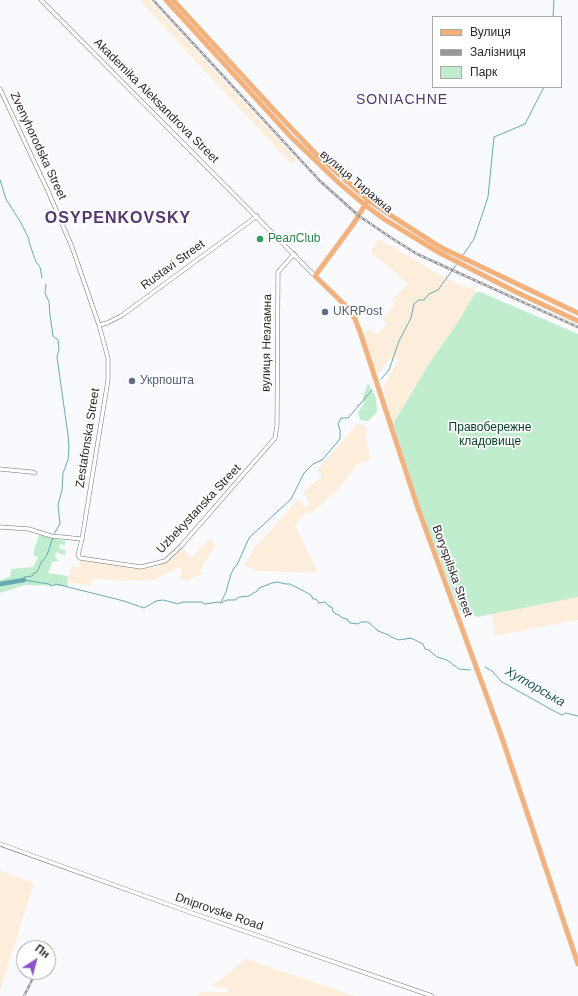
<!DOCTYPE html>
<meta charset="utf-8">
<style>
body{margin:0}
#map{position:relative;width:578px;height:996px;overflow:hidden;background:#f9fafe;font-family:Arial,sans-serif}
canvas{display:block}
.legend{position:absolute;left:432px;top:16px;width:130px;height:72px;box-sizing:border-box;background:#fff;border:1px solid #a9a9aa;margin:0;padding:5px 7px;list-style:none;font-size:12px;color:#29292b}
.legend li{display:flex;align-items:center;gap:8px;height:20px}
.legend b{width:20px;border:1px solid #a9a9aa}
.north{position:absolute;left:16px;top:940px;width:40px;height:40px;box-sizing:border-box;background:#fff;border:1px solid #a9a9aa;border-radius:50%;rotate:36deg;font-size:11px;font-weight:700;line-height:16px;text-align:center;color:#29292b}
.north::after{content:'';display:block;margin:auto;width:14px;height:18px;background:#8e53ca;clip-path:polygon(50% 0,100% 100%,50% 72%,0 100%)}
</style>
<div id="map">
<canvas width="578" height="996"></canvas>
<ul class="legend">
<li><b style="height:5px;background:#f7b076"></b>Вулиця</li>
<li><b style="height:5px;background:#98989b"></b>Залізниця</li>
<li><b style="height:11px;background:#bfedcd"></b>Парк</li>
</ul>
<div class="north">Пн</div>
</div>
<script>
const ctx = document.querySelector('canvas').getContext('2d');
ctx.lineJoin = 'round';
function fillPath(path, color) {
  ctx.fillStyle = color;
  ctx.fill(path, 'evenodd');
}
function poly(rows) {
  const path = new Path2D();
  for (const r of rows) {
    path.moveTo(r[0], r[1]);
    for (let i = 2; i < r.length; i += 2) path.lineTo(r[i], r[i + 1]);
  }
  return path;
}
function trace(path, color, width, dash) {
  ctx.strokeStyle = color;
  ctx.lineWidth = width;
  ctx.lineCap = dash ? 'butt' : 'round';
  ctx.setLineDash(dash || []);
  ctx.stroke(path);
}
function drawText(font, color, halo, rows, align = 'center') {
  ctx.font = font + ' Arial,sans-serif';
  ctx.lineWidth = 3.5;
  ctx.setLineDash([]);
  ctx.textBaseline = 'middle';
  ctx.strokeStyle = halo;
  ctx.fillStyle = color;
  for (const [text, x, y, turn = 0] of rows) {
    ctx.save();
    ctx.translate(x, y);
    ctx.rotate((+turn || 0) * Math.PI / 180);
    ctx.textAlign = isNaN(turn) ? turn : align;
    if (halo) ctx.strokeText(text, 0, 0);
    ctx.fillText(text, 0, 0);
    ctx.restore();
  }
}
const industrial = poly([
 [141,0,149,0,297,160,292,165,140,1],
 [379,239,431,270,458,284,475,290,475,293,458,322,430,362,393,424,383,388,398,360,392,357,377,375,363,334,370,329,376,335,387,324,382,319,394,305,392,300,408,284,370,252],
 [358,423,367,427,366,439,371,459,359,463,337,490,311,514,308,510,295,525,318,573,256,571,244,565,255,547,298,500,306,507,309,502,303,492,322,476,317,470],
 [210,538,215,546,200,570,201,575,186,581,179,578,182,570,179,567,154,580,120,581,93,578,91,586,68,582,71,565,79,567,81,560,142,569,158,566,169,560,182,546,191,558],
 [578,597,578,620,494,636,493,632,495,631,491,613],
 [0,871,34,883,0,991],
 [246,959,355,996,196,996,201,992,228,992,228,988,212,986]
]);
const green = poly([
 [480,292,578,334,578,597,477,617,460,611,424,519,393,424,430,362,458,322,475,293],
 [368,383,376,398,377,412,368,421,360,420,358,413,364,403,363,397],
 [39,535,65,541,65,545,60,544,59,548,65,550,65,555,56,552,55,557,59,561,52,562,48,573,68,576,67,586,25,585,0,593,0,580,10,577,11,569,33,567,38,558,33,554]
]);
const stream = poly([
 [553,17,554,0],
 [0,180,6,199,21,223,29,239,29,242,36,262,40,267,42,278],
 [463,255,474,239,488,197,494,137,525,124,544,87],
 [46,284,45,293,49,302,50,315,53,336,58,340,59,350,57,357,68,435,69,447,68,460,63,473,62,490,58,505,60,524,54,534],
 [381,379,389,370,399,341,411,318,414,304,419,300,424,300,429,294,438,290,457,264],
 [22,580,24,577,32,576,34,573,37,572,41,563,47,555,53,537],
 [24,580,49,584,52,586,56,584,124,601,144,608,156,601,163,600,175,603,176,604,184,602,202,602,205,604,218,602,221,603,227,600,235,600,239,597,249,596,257,591,259,588,272,583,277,582,286,584,290,584,311,595,313,599,316,599,319,603,325,602,330,607,332,607,333,612,340,616,342,618,347,619,350,623,358,624,361,622,368,622,378,631,389,635,391,637,399,640,411,638,423,644,425,649,429,650,437,657,447,660,459,669,470,670],
 [221,602,226,592,231,574,234,568,237,565,249,538,291,499,304,473,313,464,322,460,340,439,340,430,338,424,341,418,348,418,372,390],
 [485,667,492,671,502,682,554,711,562,715,566,713,578,716]
]);
const river = poly([
 [0,584,24,580]
]);
const minor = poly([
 [41,0,315,276],
 [0,89,48,191,72,247,99,325,108,358,108,380,82,539,78,555,80,558,141,567,165,561,181,546,275,438,277,425,278,276,278,272,294,254],
 [99,325,107,323,121,316,257,216],
 [0,469,31,472,35,473],
 [0,527,29,529,51,536,82,539],
 [0,844,192,913,432,996]
]);
const major = poly([
 [166,0,291,137,339,183,365,205,384,219,438,252,516,292,578,321],
 [173,0,274,110,316,154,368,200,387,213,440,247,578,313],
 [368,200,354,223,315,276,346,306,355,319,360,332,418,508,501,735,578,964]
]);
const rail = poly([
 [153,0,320,181,359,216,393,239,417,254,578,327],
 [24,996,33,978]
]);
const markers = [
 [260,239,4,"#2e9e5b"],
 [325,312,4,"#5c6f8a"],
 [132,381,4,"#5c6f8a"]
];
const streetNames = [
 ["Akademika Aleksandrova Street",156,101,45],
 ["Zvenyhorodska Street",38,146,65],
 ["вулиця Тиражна",356,182,40],
 ["Rustavi Street",173,265,-36],
 ["вулиця Незламна",267,343,-89],
 ["Zestafonska Street",88,438,-81],
 ["Uzbekystanska Street",199,509,-47],
 ["Boryspilska Street",452,571,70],
 ["Dniprovske Road",219,912,19]
];
const leisureNames = [
 ["РеалClub",268,239]
];
const serviceNames = [
 ["UKRPost",333,312],
 ["Укрпошта",140,381]
];
const parkNames = [
 ["Правобережне",490,428],
 ["кладовище",490,442]
];
const waterNames = [
 ["Хуторська",535,687,30]
];
const quarterNames = [
 ["SONIACHNE",402,100]
];
const districtNames = [
 ["OSYPENKOVSKY",118,219]
];
fillPath(industrial, '#fdeedb');
fillPath(green, '#bfedcd');
trace(stream, '#67a9b5', 1);
trace(river, '#67a9b5', 4.5);
trace(minor, '#717277', 4.5);
trace(major, '#d8d8d9', 5.5);
trace(minor, '#fff', 3.5);
trace(major, '#f7b076', 4.5);
trace(rail, '#98989b', 2.5);
trace(rail, '#fff', 1, [3]);
for (const [x, y, r, color] of markers) {
  const dot = new Path2D();
  dot.arc(x, y, r, 0, 2 * Math.PI);
  ctx.fillStyle = color;
  ctx.fill(dot);
  trace(dot, '#fff', 1.5);
}
drawText('12px', '#29292b', '#fff', streetNames);
drawText('12px', '#27864d', '#fff', leisureNames, 'left');
drawText('12px', '#4e5e75', '#fff', serviceNames, 'left');
drawText('12px', '#064324', '#fff', parkNames);
drawText('italic 13px', '#215963', '#fff', waterNames);
ctx.letterSpacing = '1px';
drawText('14px', '#533772', '#fff', quarterNames);
ctx.letterSpacing = '0px';
ctx.letterSpacing = '1px';
drawText('bold 16px', '#533772', '#fff', districtNames);
ctx.letterSpacing = '0px';
</script>
